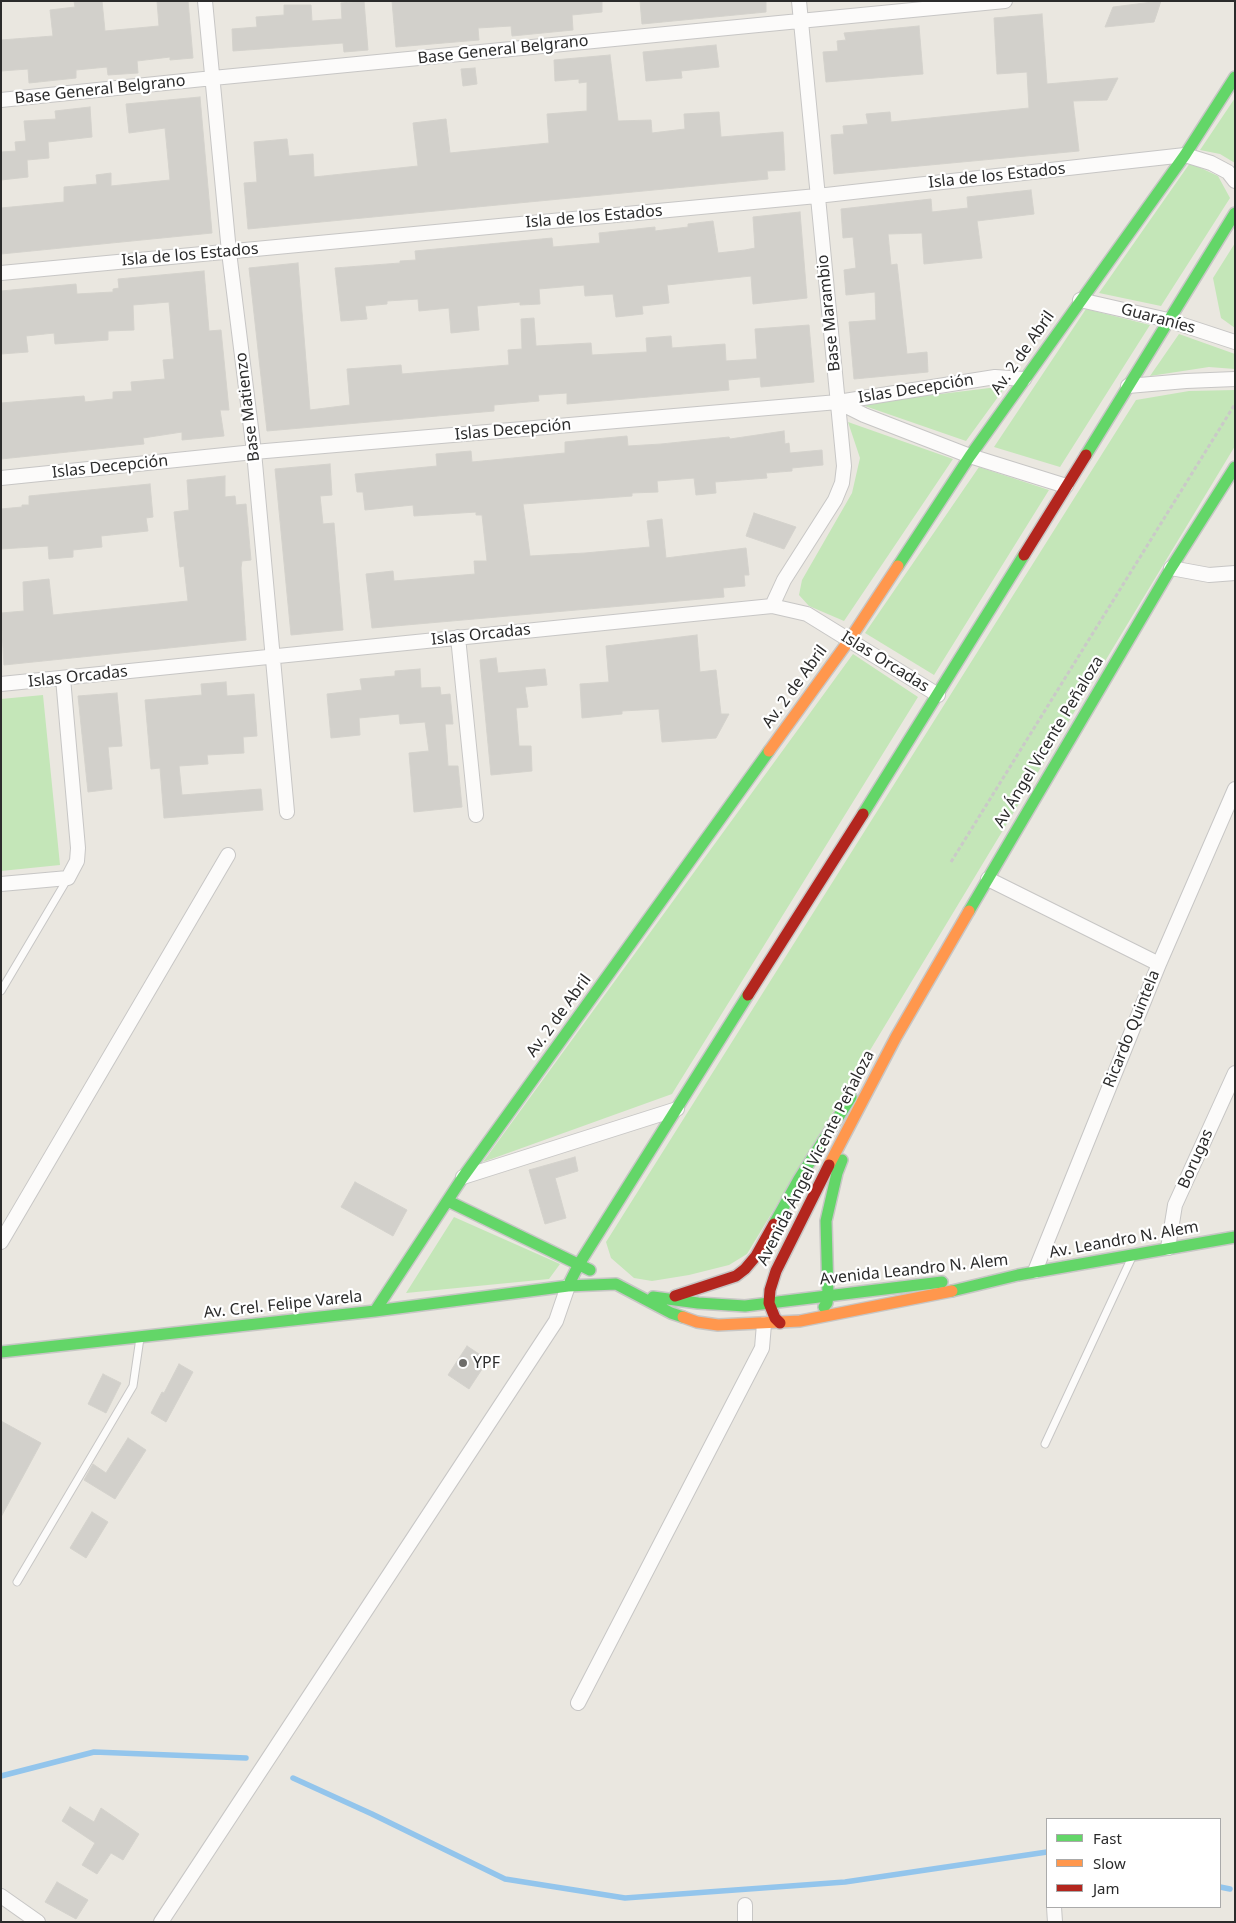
<!DOCTYPE html>
<meta charset="utf-8">
<style>
body{margin:0}
#map{position:relative;width:1236px;height:1923px;overflow:hidden;background:#eae7e0;font-family:"Noto Sans",sans-serif}
canvas{display:block}
.frame{position:absolute;inset:0;border:2px solid #2b2b2b;pointer-events:none}
.legend{position:absolute;left:1046px;top:1818px;width:175px;height:90px;box-sizing:border-box;background:#fff;border:1px solid #aaa;margin:0;padding:6px 9px;list-style:none;font-size:15px;color:#2b2b2b}
.legend li{display:flex;align-items:center;gap:10px;height:25px}
.legend b{width:25px;border:1px solid #aaa}
</style>
<div id="map">
<canvas width="1236" height="1923"></canvas>
<div class="frame"></div>
<ul class="legend">
<li><b style="height:6px;background:#63d668"></b>Fast</li>
<li><b style="height:6px;background:#ff974d"></b>Slow</li>
<li><b style="height:6px;background:#b3261e"></b>Jam</li>
</ul>
</div>
<script>
const ctx = document.querySelector('canvas').getContext('2d');
ctx.lineJoin = 'round';
function fillPath(path, color) {
  ctx.fillStyle = color;
  ctx.fill(path, 'evenodd');
}
function poly(rows) {
  const path = new Path2D();
  for (const r of rows) {
    path.moveTo(r[0], r[1]);
    for (let i = 2; i < r.length; i += 2) path.lineTo(r[i], r[i + 1]);
  }
  return path;
}
function trace(path, color, width, dash) {
  ctx.strokeStyle = color;
  ctx.lineWidth = width;
  ctx.lineCap = dash ? 'butt' : 'round';
  ctx.setLineDash(dash || []);
  ctx.stroke(path);
}
function drawText(font, color, halo, rows, align = 'center') {
  ctx.font = font + ' "Noto Sans",sans-serif';
  ctx.lineWidth = 4.5;
  ctx.setLineDash([]);
  ctx.textBaseline = 'middle';
  ctx.strokeStyle = halo;
  ctx.fillStyle = color;
  for (const [text, x, y, turn = 0] of rows) {
    ctx.save();
    ctx.translate(x, y);
    ctx.rotate((+turn || 0) * Math.PI / 180);
    ctx.textAlign = isNaN(turn) ? turn : align;
    if (halo) ctx.strokeText(text, 0, 0);
    ctx.fillText(text, 0, 0);
    ctx.restore();
  }
}
const green = poly([
 [1235,98,1235,163,1220,154,1200,150],
 [1190,163,1218,176,1230,198,1161,306,1099,293],
 [1235,243,1235,328,1221,318,1213,278],
 [1086,309,1150,325,1060,467,994,447],
 [1179,334,1235,354,1235,369,1209,367,1150,376],
 [1006,386,966,441,862,405,867,403],
 [1235,390,1235,446,747,1254,729,1265,689,1275,652,1281,634,1278,611,1258,606,1242,1136,400,1189,391],
 [848,422,953,459,844,621,809,606,799,595,802,580,852,493,860,458],
 [979,467,1049,490,934,675,865,633],
 [853,654,918,697,672,1094,483,1162],
 [43,695,60,865,1,871,1,699],
 [454,1217,560,1264,549,1279,406,1293]
]);
const stream = poly([
 [1,1776,94,1752,246,1758],
 [293,1778,372,1814,505,1879,625,1898,845,1882,1047,1852],
 [1220,1887,1230,1889]
]);
const building = poly([
 [74,1,102,1,105,31,159,26,157,1,188,1,193,58,170,60,170,57,137,61,138,73,108,75,107,67,76,70,76,78,29,83,28,69,1,71,1,40,53,36,50,10,75,7,74,1],
 [364,1,368,50,344,52,343,43,233,51,232,29,257,27,256,17,284,15,284,5,311,5,312,21,342,19,341,3,364,1],
 [392,1,602,1,602,12,572,15,573,30,512,36,511,26,478,28,479,40,396,47,392,1],
 [640,1,766,1,766,12,642,24,640,1],
 [1161,1,1154,22,1105,27,1113,7,1161,1],
 [1042,14,1047,84,1118,78,1107,100,1073,101,1079,151,834,174,831,135,844,134,843,126,868,124,866,114,890,112,891,122,1029,108,1027,72,997,74,994,18,1042,14],
 [919,26,923,74,826,82,823,52,838,51,837,41,846,40,844,33,919,26],
 [716,45,719,67,681,71,682,78,646,81,643,52,716,45],
 [610,55,618,121,651,120,652,133,685,129,684,114,719,112,721,137,783,132,785,170,767,171,768,179,248,229,244,183,257,182,254,142,287,139,289,156,313,154,314,177,418,166,413,123,446,119,450,153,549,143,547,114,587,111,587,82,579,83,579,79,555,81,554,60,610,55],
 [475,68,477,84,463,86,461,69,475,68],
 [200,97,212,233,1,254,1,208,64,202,64,187,97,184,96,175,111,173,111,186,170,180,165,128,129,133,126,104,200,97],
 [90,107,92,137,48,142,49,158,27,160,28,177,1,180,1,152,16,151,15,142,26,141,24,121,56,119,55,111,90,107],
 [1031,190,1034,214,977,221,982,258,924,264,922,233,888,234,891,265,897,264,907,354,927,352,928,372,854,379,849,322,876,320,875,292,846,295,844,270,856,268,853,237,843,238,841,209,931,199,932,212,968,208,967,197,1031,190],
 [800,212,807,298,753,304,751,276,667,285,669,303,642,306,643,314,616,317,613,294,585,296,584,285,539,289,540,304,520,305,520,302,477,306,479,330,451,333,449,308,419,311,418,299,387,301,387,304,365,306,367,319,341,321,335,268,400,263,400,261,416,260,415,251,552,238,553,247,600,243,599,233,655,227,655,231,688,227,688,224,713,221,718,253,745,250,755,248,753,217,800,212],
 [298,263,310,410,350,405,347,369,401,365,402,374,509,365,508,350,522,349,521,319,534,318,536,346,591,343,592,355,647,352,646,338,671,336,672,348,725,344,726,361,757,359,755,329,809,325,814,382,761,387,760,377,728,380,729,390,567,404,567,393,538,395,539,401,494,405,494,411,267,431,249,268,298,263],
 [204,271,209,331,221,330,229,410,220,410,224,436,182,440,182,432,143,438,144,444,1,459,1,403,84,396,85,402,113,399,113,392,132,391,131,382,165,379,163,360,174,359,169,302,133,305,134,330,108,331,108,340,55,344,54,333,26,336,28,352,1,354,1,291,76,284,77,294,113,292,113,289,119,288,118,279,204,271],
 [784,431,785,444,789,443,790,453,822,450,823,465,792,468,792,471,766,473,767,478,715,482,716,493,696,495,694,478,657,481,658,492,632,493,632,496,523,504,530,556,585,553,650,547,647,521,662,519,666,558,746,548,749,575,744,575,745,586,723,588,724,597,372,628,366,574,393,571,394,581,475,574,474,561,487,561,482,515,476,515,476,512,414,516,413,505,365,510,363,492,357,492,355,474,437,466,436,454,471,451,472,462,565,453,565,442,595,439,627,436,628,446,661,444,729,437,730,439,784,431],
 [330,464,332,495,320,496,323,524,334,523,343,630,291,635,275,469,330,464],
 [225,476,225,497,235,496,236,505,246,504,251,560,242,561,241,568,246,640,4,665,1,613,24,611,23,582,49,579,53,615,188,601,184,566,180,567,174,512,189,510,187,480,225,476],
 [150,484,153,517,146,518,148,531,101,536,102,547,73,550,73,557,49,559,48,546,1,549,1,509,22,507,22,505,29,505,29,496,150,484],
 [754,513,796,527,784,549,746,536,754,513],
 [697,635,700,672,716,670,721,714,729,714,716,738,662,742,659,709,622,711,622,714,582,718,580,684,609,682,606,646,697,635],
 [496,658,498,673,545,669,547,685,525,687,528,707,516,708,519,746,531,746,532,771,491,775,480,660,496,658],
 [420,669,421,688,440,687,441,695,450,694,453,724,445,724,448,766,458,766,462,807,414,812,409,753,429,751,425,722,400,724,399,714,359,718,360,735,331,738,327,694,362,690,360,679,395,676,395,671,420,669],
 [226,682,227,696,254,694,257,736,243,737,244,753,207,755,208,764,179,766,182,795,261,789,263,810,164,818,160,768,151,769,145,700,202,695,201,684,226,682],
 [117,693,122,746,108,747,112,789,88,792,78,696,117,693],
 [575,1157,578,1171,555,1178,566,1218,545,1224,529,1170,575,1157],
 [355,1182,407,1210,393,1236,341,1207,355,1182],
 [467,1346,488,1360,469,1389,448,1375,467,1346],
 [179,1364,193,1372,166,1422,151,1413,162,1392,164,1393,179,1364],
 [103,1374,121,1383,106,1413,88,1404,103,1374],
 [1,1421,41,1443,1,1517,1,1421],
 [128,1438,146,1450,115,1499,84,1480,93,1464,106,1473,128,1438],
 [92,1512,108,1522,86,1558,70,1548,92,1512],
 [70,1807,94,1822,101,1808,139,1834,123,1860,111,1853,97,1874,82,1865,95,1843,62,1821,70,1807],
 [57,1882,88,1900,76,1919,45,1902,57,1882]
]);
const path = poly([
 [951,862,1235,404]
]);
const lane = poly([
 [1,991,68,878],
 [1045,1444,1132,1257],
 [17,1582,133,1386,140,1338]
]);
const street = poly([
 [205,1,229,252,254,452,287,812],
 [1,100,213,78,1005,1],
 [1,273,817,196,1185,155,1211,163,1228,172,1235,181],
 [1080,300,1168,320,1235,342],
 [1128,386,1186,381,1235,379],
 [838,402,864,415,970,456,1066,486],
 [1,478,254,452,838,402,995,377,1024,379],
 [1171,568,1209,575,1235,573],
 [772,606,784,580,835,500,842,483,844,466,799,1],
 [458,637,476,815],
 [1,684,772,606,807,614,938,695],
 [988,879,1159,964],
 [1,884,68,878,77,861,78,848,63,678],
 [463,1177,677,1109],
 [1,1242,228,855],
 [1168,1248,1175,1205,1235,1073],
 [1035,1271,1159,964,1235,789],
 [578,1703,762,1348,764,1324],
 [1,1896,38,1922],
 [745,1905,745,1922],
 [1054,1907,1055,1922],
 [161,1922,556,1321,568,1286]
]);
const fast = poly([
 [1086,455,1235,213],
 [898,566,970,456,1185,155,1235,77],
 [863,814,1024,555],
 [969,911,1171,568,1235,467],
 [448,1201,590,1270],
 [774,1224,799,1179,851,1097],
 [568,1286,579,1264,748,995],
 [952,1291,1018,1275,1235,1237],
 [653,1297,698,1303,745,1306,942,1282],
 [824,1307,827,1303,828,1296,826,1221,837,1173,842,1160],
 [375,1311,463,1177,769,751],
 [1,1352,375,1311,568,1286,616,1284,671,1313,683,1317]
]);
const slow = poly([
 [769,751,850,639,898,566],
 [829,1165,896,1037,969,911],
 [683,1317,697,1322,718,1325,800,1321,952,1291]
]);
const jam = poly([
 [1024,555,1086,455],
 [748,995,863,814],
 [675,1296,736,1276,745,1269,756,1256,774,1224],
 [780,1323,775,1318,769,1303,770,1290,776,1271,829,1165]
]);
const markers = [
 [463,1363,5,"#6e6d6a"]
];
const streetNames = [
 ["Base General Belgrano",503,50,-6],
 ["Base General Belgrano",100,90,-6],
 ["Isla de los Estados",997,176,-6],
 ["Isla de los Estados",594,217,-5],
 ["Isla de los Estados",190,255,-5],
 ["Base Marambio",829,313,-96],
 ["Guaraníes",1158,319,15],
 ["Av. 2 de Abril",1023,353,-55],
 ["Islas Decepción",916,389,-9],
 ["Base Matienzo",248,407,-97],
 ["Islas Decepción",513,430,-5],
 ["Islas Decepción",110,467,-6],
 ["Islas Orcadas",481,635,-6],
 ["Islas Orcadas",885,662,32],
 ["Islas Orcadas",78,677,-6],
 ["Av. 2 de Abril",795,687,-54],
 ["Av Ángel Vicente Peñaloza",1049,742,-59],
 ["Av. 2 de Abril",559,1016,-54],
 ["Ricardo Quintela",1132,1029,-68],
 ["Avenida Ángel Vicente Peñaloza",816,1158,-63],
 ["Borugas",1196,1159,-66],
 ["Av. Leandro N. Alem",1124,1240,-10],
 ["Avenida Leandro N. Alem",914,1270,-6],
 ["Av. Crel. Felipe Varela",283,1305,-6]
];
const poiNames = [
 ["YPF",473,1363]
];
fillPath(green, '#c4e6b8');
trace(stream, '#93c5ec', 5.5);
fillPath(building, '#d2d0cb');
trace(building, '#d4d2cc', 1);
trace(lane, '#c7c6c5', 9);
trace(street, '#c7c6c5', 16);
trace(fast, '#c7c6c5', 14);
trace(slow, '#c7c6c5', 14);
trace(jam, '#c7c6c5', 14);
trace(path, '#cac9c8', 3, [4, 2.5]);
trace(lane, '#fcfbfa', 7);
trace(street, '#fcfbfa', 14);
trace(fast, '#63d668', 11);
trace(slow, '#ff974d', 11);
trace(jam, '#b3261e', 11);
for (const [x, y, r, color] of markers) {
  const dot = new Path2D();
  dot.arc(x, y, r, 0, 2 * Math.PI);
  ctx.fillStyle = color;
  ctx.fill(dot);
  trace(dot, '#fff', 2);
}
drawText('16px', '#2b2b2b', '#fff', streetNames);
drawText('16px', '#2b2b2b', '#fff', poiNames, 'left');
</script>
